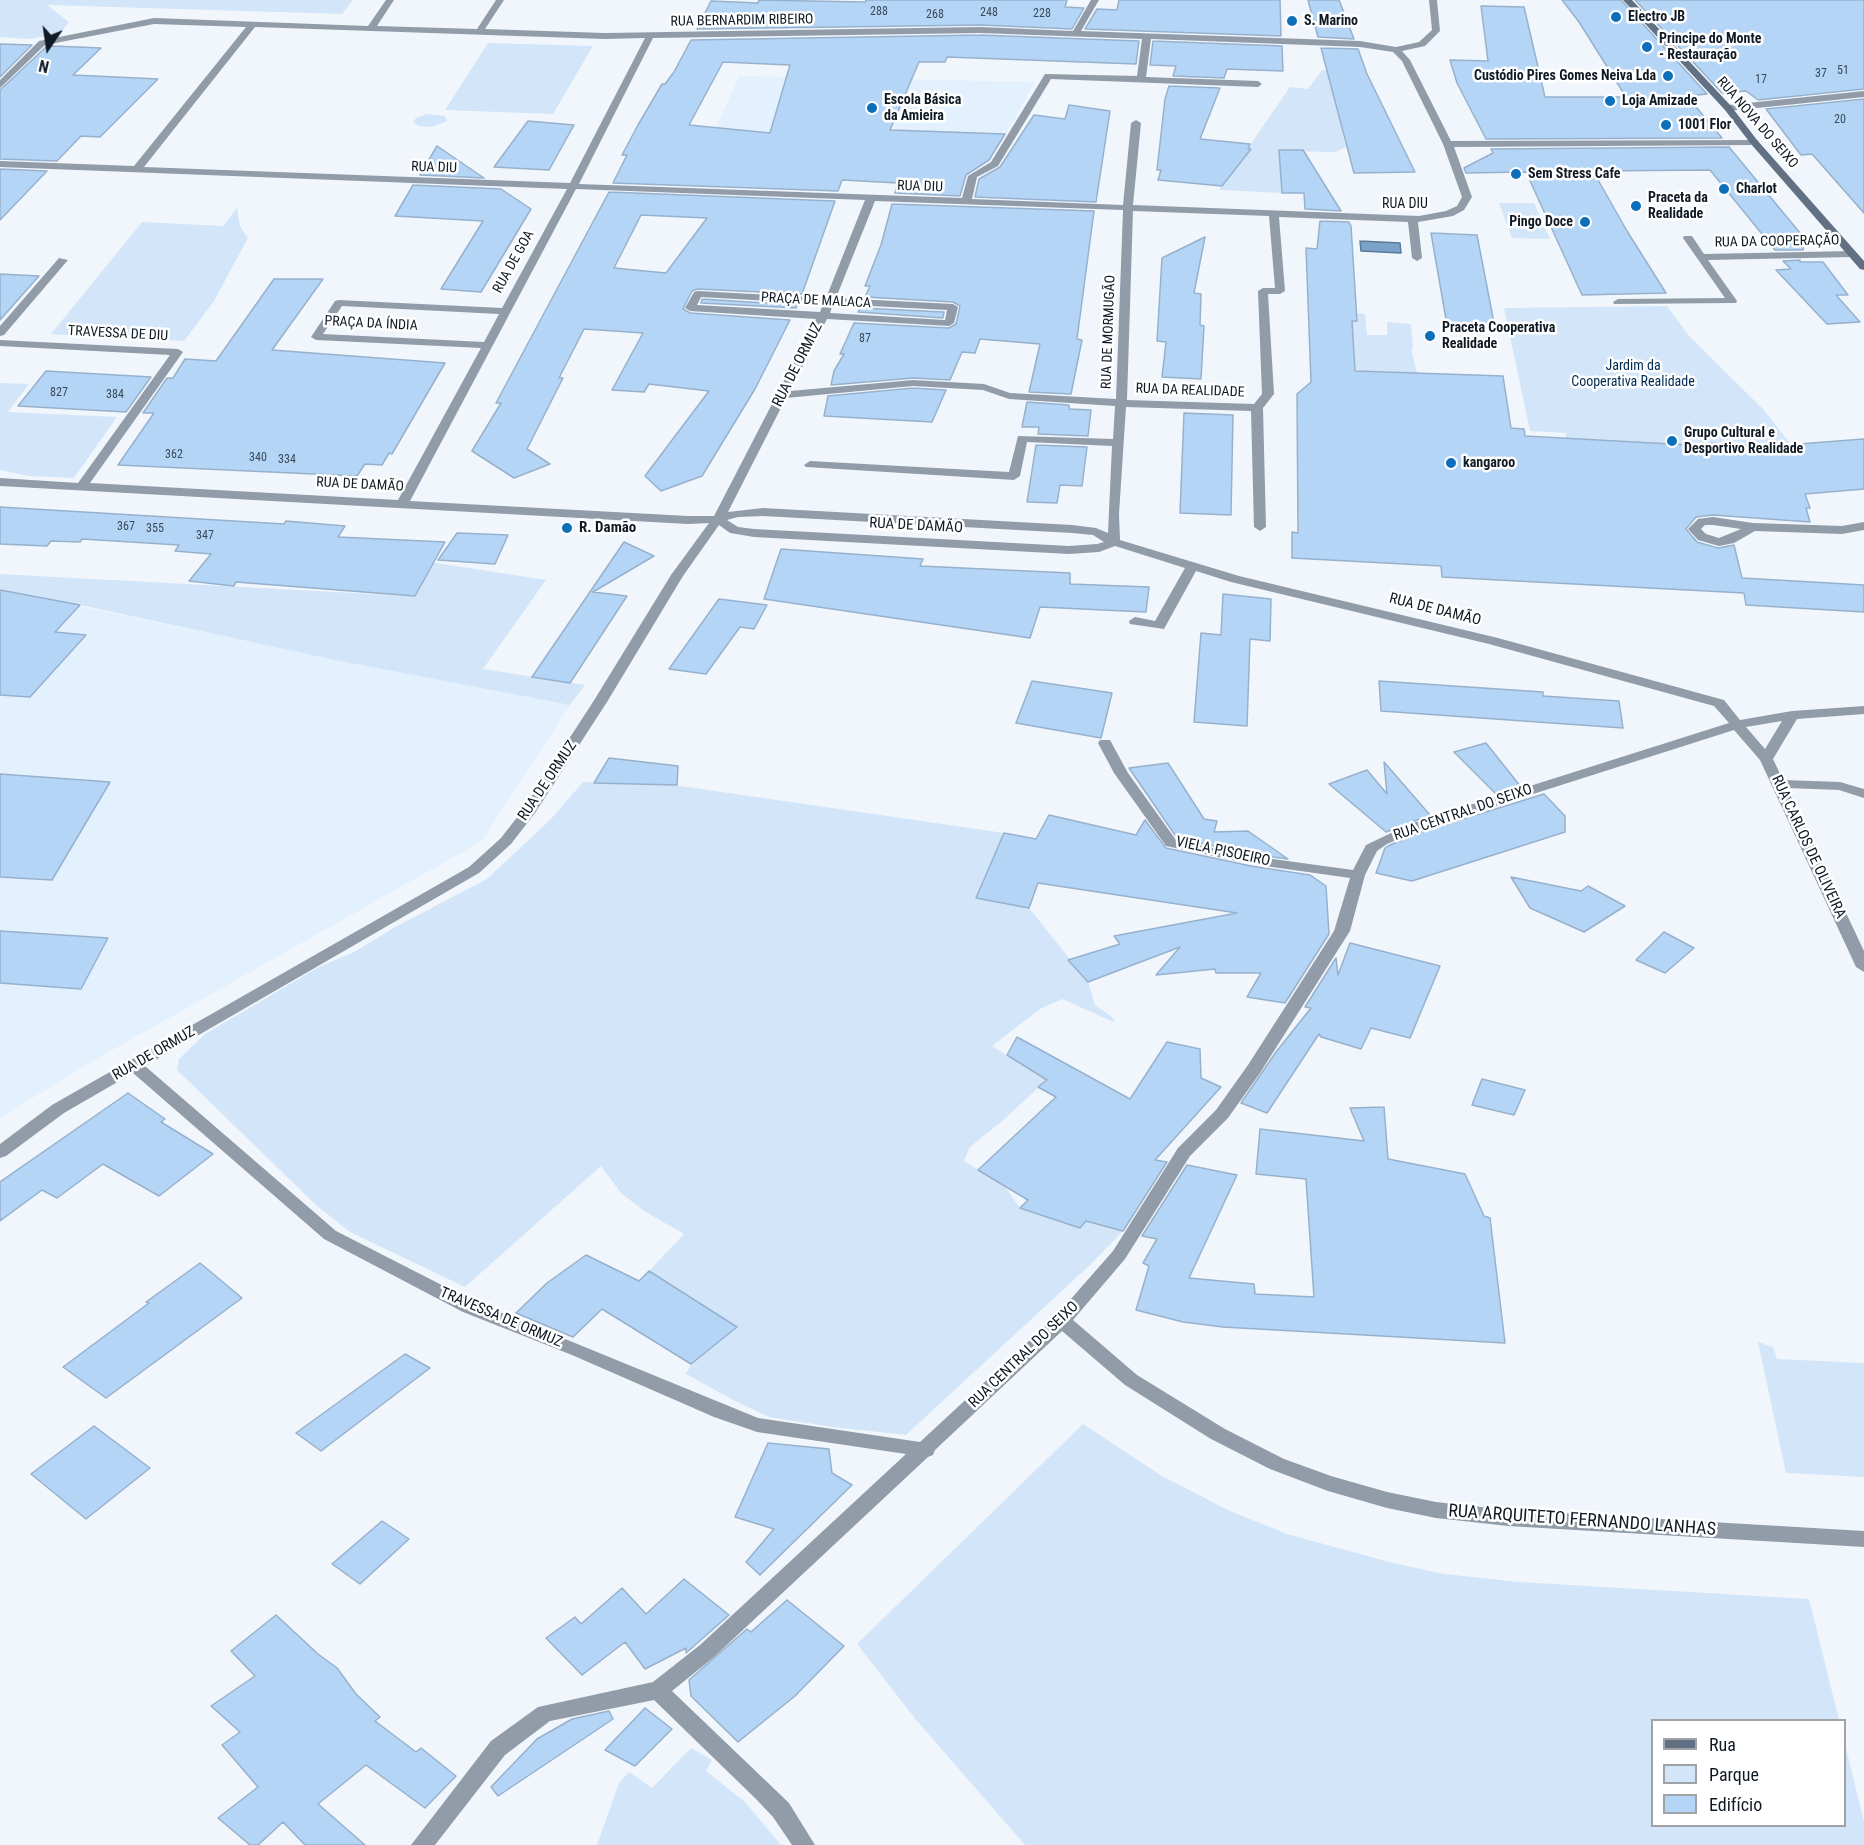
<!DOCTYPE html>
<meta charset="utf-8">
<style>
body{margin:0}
#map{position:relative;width:1864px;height:1845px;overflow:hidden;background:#f1f6fc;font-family:"Roboto Condensed",sans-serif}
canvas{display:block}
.legend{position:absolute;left:1651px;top:1719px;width:195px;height:108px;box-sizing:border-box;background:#fff;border:2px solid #9fa3a7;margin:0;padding:8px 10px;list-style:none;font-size:18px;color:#101a24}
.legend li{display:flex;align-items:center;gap:12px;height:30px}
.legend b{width:30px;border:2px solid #9fa3a7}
.north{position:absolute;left:18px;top:18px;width:60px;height:60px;-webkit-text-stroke:4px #fff;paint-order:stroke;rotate:193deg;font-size:16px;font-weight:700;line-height:24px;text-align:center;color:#101a24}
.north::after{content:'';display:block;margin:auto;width:21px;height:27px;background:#101a24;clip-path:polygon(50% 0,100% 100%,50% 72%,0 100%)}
</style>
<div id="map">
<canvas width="1864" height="1845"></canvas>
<ul class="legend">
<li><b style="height:8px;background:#617183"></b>Rua</li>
<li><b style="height:16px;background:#d3e5f9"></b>Parque</li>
<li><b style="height:16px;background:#b5d5f7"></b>Edifício</li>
</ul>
<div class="north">N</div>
</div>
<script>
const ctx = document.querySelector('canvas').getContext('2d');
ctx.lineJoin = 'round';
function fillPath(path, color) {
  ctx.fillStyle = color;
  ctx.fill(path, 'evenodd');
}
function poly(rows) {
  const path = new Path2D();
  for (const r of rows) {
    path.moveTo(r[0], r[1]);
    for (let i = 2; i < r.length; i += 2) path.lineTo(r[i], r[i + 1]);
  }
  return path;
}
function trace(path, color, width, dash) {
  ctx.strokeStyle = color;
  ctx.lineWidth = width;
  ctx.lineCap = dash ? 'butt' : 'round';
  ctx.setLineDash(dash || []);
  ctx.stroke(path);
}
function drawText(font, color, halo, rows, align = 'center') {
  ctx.font = font + ' "Roboto Condensed",sans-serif';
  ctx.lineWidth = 5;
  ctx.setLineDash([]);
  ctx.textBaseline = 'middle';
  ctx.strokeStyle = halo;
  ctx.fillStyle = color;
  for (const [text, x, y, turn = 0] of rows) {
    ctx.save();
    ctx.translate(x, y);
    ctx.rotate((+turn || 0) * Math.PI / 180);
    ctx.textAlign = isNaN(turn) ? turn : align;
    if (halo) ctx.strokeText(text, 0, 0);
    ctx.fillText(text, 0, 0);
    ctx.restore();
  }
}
const built = poly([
 [739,76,1035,82,1006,135,995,138,711,139],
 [0,590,397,672,570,705,482,841,86,1065,0,1118]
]);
const green = poly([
 [0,0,353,0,342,14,47,5,69,22,60,34,28,39,0,37],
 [488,43,593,46,553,114,445,110],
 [1322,70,1327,70,1346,147,1336,152,1324,152,1279,150,1282,193,1219,190,1290,87,1308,89],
 [427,114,445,116,447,121,432,127,419,126,413,122,416,118],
 [1499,203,1534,203,1550,239,1512,238],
 [237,208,240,226,248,238,214,301,184,341,51,334,142,222,223,226],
 [1667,306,1690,337,1763,409,1793,447,1707,443,1708,446,1566,438,1566,433,1530,431,1504,308],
 [1352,313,1365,314,1367,335,1387,335,1387,322,1411,324,1413,349,1411,349,1417,373,1365,371,1356,393],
 [0,383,29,384,8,412,117,417,74,478,29,476,0,470],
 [430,562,546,580,483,669,585,685,570,705,340,661,80,605,0,590,0,574,410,596],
 [583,782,674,785,1004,833,977,898,1029,908,1088,982,1095,1005,1112,1017,1116,1023,1062,999,1040,1009,992,1046,1047,1080,1001,1122,970,1147,964,1161,1004,1185,1020,1208,1080,1228,1086,1221,1123,1231,1091,1264,906,1435,833,1427,769,1417,735,1401,686,1374,691,1364,737,1327,649,1271,684,1234,644,1211,621,1193,601,1166,465,1287,350,1232,316,1205,177,1070,179,1059,205,1034,234,1017,317,968,354,952,397,926,487,879,551,819],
 [1758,1342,1773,1347,1777,1359,1864,1363,1864,1477,1786,1473],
 [1083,1424,1162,1476,1230,1511,1287,1534,1393,1563,1444,1574,1519,1582,1809,1599,1839,1720,1652,1720,1652,1826,1844,1826,1845,1744,1864,1822,1864,1845,1025,1845,917,1721,857,1644],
 [691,1748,712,1760,706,1771,745,1802,781,1845,597,1845,619,1783,629,1772,652,1788]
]);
const water = poly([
 [1360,241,1400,243,1401,253,1361,251,1360,241]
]);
const building = poly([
 [759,0,865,2,866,0,1067,0,1065,7,1084,8,1072,29,980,25,697,29,711,1,758,3,759,0],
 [1119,0,1280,0,1281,36,1085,29,1097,9,1117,10,1119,0],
 [1308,0,1339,0,1354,39,1318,37,1308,0],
 [1562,0,1621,0,1707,94,1687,96,1722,138,1486,139,1457,83,1450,60,1488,61,1481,6,1524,7,1545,97,1626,97,1579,22,1562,0],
 [1635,0,1864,0,1864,89,1758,100,1746,91,1722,93,1635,0],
 [980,35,1139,41,1136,64,947,57,945,62,919,62,890,130,1005,134,989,160,966,175,960,196,895,193,898,183,842,180,838,191,613,183,627,155,622,155,638,125,662,84,665,84,674,72,691,40,980,35],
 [723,62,790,65,770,133,689,125,723,62],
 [1153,41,1282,46,1283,71,1227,69,1224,78,1173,76,1176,66,1150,65,1153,41],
 [0,44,32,45,0,77,0,44],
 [53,46,101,48,73,75,158,79,100,137,81,136,57,161,0,159,0,90,46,47,53,46],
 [1321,48,1358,49,1367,74,1415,172,1354,173,1321,48],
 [1169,86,1220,88,1200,139,1250,144,1248,149,1251,149,1222,186,1158,180,1161,170,1157,170,1165,99,1169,86],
 [1864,99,1864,213,1812,154,1801,155,1766,109,1864,99],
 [1069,105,1110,111,1096,202,975,197,979,179,1000,167,1034,115,1065,119,1069,105],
 [528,121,574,125,549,170,494,167,528,121],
 [437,146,484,178,420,175,437,146],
 [1729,147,1805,239,1803,250,1775,250,1710,170,1593,171,1627,231,1666,293,1582,295,1526,172,1466,173,1464,168,1493,153,1491,149,1729,147],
 [1279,150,1303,150,1341,211,1305,209,1304,193,1282,193,1279,150],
 [0,169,47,171,0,220,0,169],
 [413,185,501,189,531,209,481,292,441,289,483,221,395,216,413,185],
 [609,192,835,201,802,294,698,289,692,291,683,309,690,313,790,320,755,389,702,476,661,491,645,476,709,391,649,384,644,392,612,390,643,333,584,329,559,378,563,378,527,449,550,464,514,478,472,451,501,403,496,403,609,192],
 [641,215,707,218,666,273,614,268,641,215],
 [892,204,1094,211,1077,339,1082,340,1071,394,1029,392,1040,344,980,339,975,353,962,352,950,380,913,378,831,385,834,371,844,354,840,354,854,323,949,328,956,324,960,306,953,302,865,297,870,286,865,286,881,245,892,204],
 [1320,221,1349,222,1351,226,1357,321,1352,321,1355,371,1503,376,1511,428,1524,429,1525,436,1708,446,1707,443,1772,446,1864,439,1864,489,1805,494,1810,508,1806,508,1810,522,1713,515,1696,517,1686,529,1697,542,1718,548,1734,545,1742,578,1864,585,1864,612,1746,605,1744,593,1442,577,1441,566,1292,558,1292,532,1298,533,1297,394,1311,382,1306,248,1317,249,1320,221],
 [1431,233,1477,235,1495,328,1447,325,1431,233],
 [1205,237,1194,293,1201,294,1200,325,1204,326,1201,379,1162,377,1166,342,1157,341,1162,258,1205,237],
 [1800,260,1800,262,1823,262,1848,295,1836,295,1860,322,1827,324,1776,270,1791,269,1783,261,1800,260],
 [0,274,39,276,0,320,0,274],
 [274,279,323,279,272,350,445,363,392,454,389,453,382,465,365,464,357,476,118,465,154,413,143,413,167,378,173,378,185,359,216,361,274,279],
 [702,299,797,305,796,308,701,303,702,299],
 [860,308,944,312,943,318,858,312,860,308],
 [46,371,151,377,126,412,18,406,46,371],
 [913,388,946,390,932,422,824,416,828,396,913,388],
 [1027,402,1069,405,1069,409,1091,410,1088,436,1038,434,1039,427,1022,427,1027,402],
 [1184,413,1233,415,1231,515,1180,513,1184,413],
 [1036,445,1087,447,1082,486,1060,485,1057,503,1027,502,1036,445],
 [0,507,284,524,286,521,345,526,338,537,445,542,415,596,236,582,234,586,189,581,211,554,175,551,179,545,82,539,80,542,51,541,47,546,0,544,0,507],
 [457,533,508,535,495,564,438,560,457,533],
 [624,542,654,556,593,592,627,596,570,683,532,677,624,542],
 [781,549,923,559,920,566,1070,573,1070,584,1149,587,1146,612,1040,607,1030,638,764,599,781,549],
 [0,590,80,605,55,632,86,635,30,697,0,695,0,590],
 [1223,594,1271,599,1270,641,1250,639,1247,726,1194,722,1201,633,1221,635,1223,594],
 [719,599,767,605,754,629,740,627,706,674,669,669,719,599],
 [1032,681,1112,693,1101,738,1016,723,1032,681],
 [1379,681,1543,692,1543,696,1619,701,1623,728,1381,711,1379,681],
 [1486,743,1521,787,1496,794,1454,752,1486,743],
 [609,758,678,766,677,785,594,783,609,758],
 [1384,762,1430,815,1386,832,1329,784,1367,770,1387,794,1384,762],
 [1168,763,1204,819,1217,821,1214,832,1248,831,1288,859,1251,854,1177,838,1129,768,1168,763],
 [0,774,110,782,52,880,0,877,0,774],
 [1544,794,1565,816,1565,832,1412,881,1376,873,1385,848,1388,846,1421,832,1544,794],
 [1049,815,1136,835,1145,820,1166,848,1251,866,1310,875,1326,886,1329,934,1285,1003,1247,997,1261,973,1216,973,1215,969,1156,975,1180,947,1088,982,1068,960,1120,944,1114,936,1237,913,1038,883,1029,908,976,898,1004,833,1036,839,1049,815],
 [1511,877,1581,891,1588,886,1625,906,1584,932,1530,908,1511,877],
 [0,931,108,938,81,989,0,983,0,931],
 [1664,932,1694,948,1665,973,1636,960,1664,932],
 [1350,943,1440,966,1410,1038,1371,1028,1361,1049,1321,1037,1319,1034,1267,1113,1241,1103,1276,1052,1311,1008,1305,1007,1336,958,1338,975,1350,943],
 [1017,1037,1130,1099,1167,1042,1200,1049,1201,1078,1221,1087,1155,1160,1167,1162,1123,1231,1086,1221,1080,1228,1020,1208,1028,1200,978,1170,1056,1097,1038,1087,1047,1080,1007,1055,1017,1037],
 [1482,1079,1525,1090,1514,1115,1472,1105,1482,1079],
 [128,1093,165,1119,161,1122,213,1154,159,1196,103,1164,57,1198,42,1190,0,1221,0,1182,128,1093],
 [1384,1107,1388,1159,1465,1174,1484,1216,1490,1218,1505,1343,1223,1327,1183,1322,1136,1310,1149,1266,1143,1263,1157,1239,1142,1236,1187,1165,1237,1175,1189,1278,1254,1284,1255,1294,1314,1297,1306,1179,1256,1174,1260,1129,1364,1141,1350,1108,1384,1107],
 [586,1255,639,1281,649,1271,737,1327,691,1364,602,1309,573,1337,516,1313,547,1283,586,1255],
 [200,1263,242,1298,106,1398,63,1367,149,1303,146,1302,200,1263],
 [405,1354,430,1368,321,1451,296,1433,405,1354],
 [94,1426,150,1468,86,1519,31,1474,94,1426],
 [768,1443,829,1449,832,1473,852,1485,760,1575,746,1562,774,1529,735,1517,768,1443],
 [382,1521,409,1539,360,1584,332,1564,382,1521],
 [684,1579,729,1615,686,1653,686,1648,645,1669,625,1642,582,1675,546,1638,575,1617,581,1624,622,1588,646,1614,684,1579],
 [787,1600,844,1646,795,1696,738,1742,691,1696,689,1680,747,1629,751,1632,787,1600],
 [276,1615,318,1654,337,1668,356,1694,380,1717,375,1721,416,1752,421,1748,456,1776,425,1808,366,1765,318,1804,365,1845,305,1845,283,1822,258,1845,250,1845,218,1818,258,1787,222,1745,240,1732,211,1706,255,1676,231,1651,276,1615],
 [645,1708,672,1729,635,1766,605,1750,645,1708],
 [609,1711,613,1719,498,1796,491,1787,537,1739,572,1719,609,1711]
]);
const street = poly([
 [386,0,394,0,377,26,477,29,496,0,504,0,485,29,605,33,980,27,1073,31,1091,0,1099,0,1081,31,1360,41,1396,47,1419,42,1432,30,1429,0,1437,0,1440,31,1425,46,1402,51,1410,60,1451,141,1757,140,1759,142,1754,145,1454,147,1472,197,1464,210,1453,216,1418,222,1422,258,1417,261,1412,258,1408,222,1279,217,1285,291,1280,294,1268,294,1274,394,1263,408,1266,527,1260,531,1254,527,1251,411,1126,407,1119,514,1120,540,1239,576,1498,638,1724,700,1740,720,1792,711,1864,706,1864,714,1797,719,1773,759,1783,780,1840,782,1864,789,1864,798,1839,790,1787,788,1864,951,1864,972,1856,967,1760,760,1734,730,1420,830,1387,844,1377,851,1365,875,1350,931,1260,1073,1228,1118,1190,1156,1125,1259,1073,1320,1137,1375,1225,1429,1284,1459,1331,1476,1387,1492,1436,1502,1508,1510,1864,1531,1864,1547,1508,1526,1436,1518,1387,1508,1328,1491,1270,1469,1211,1439,1125,1385,1062,1331,935,1450,933,1455,928,1457,714,1657,672,1691,789,1803,815,1845,792,1845,773,1817,756,1799,654,1700,550,1721,505,1755,435,1845,411,1845,491,1741,538,1707,653,1682,700,1645,906,1454,757,1432,714,1417,572,1355,463,1312,324,1239,133,1073,64,1113,6,1156,0,1158,0,1144,52,1105,469,867,501,838,522,811,593,702,671,575,709,523,688,524,0,486,0,478,78,483,170,355,0,346,0,340,178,349,183,352,90,483,398,500,481,348,316,340,311,337,335,301,339,300,502,308,567,189,0,167,0,161,134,166,246,27,154,24,45,45,0,88,0,80,39,41,154,18,368,26,386,0],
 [255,27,605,39,645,38,570,183,144,167,255,27],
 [980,33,1142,39,1137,76,1045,74,991,162,968,176,962,198,579,184,653,38,980,33],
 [1151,39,1360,47,1393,52,1402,61,1443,144,1462,197,1457,206,1446,211,1419,216,1133,205,1141,123,1136,120,1131,123,1123,205,972,199,977,177,998,166,1051,79,1258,87,1262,84,1258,81,1146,77,1151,39],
 [576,189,865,200,826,298,698,291,694,292,685,308,690,311,816,319,714,516,688,516,410,501,576,189],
 [875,201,1123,210,1116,399,1010,393,984,384,913,380,790,391,827,319,949,326,954,323,958,307,953,304,836,298,875,201],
 [1133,211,1269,216,1275,288,1263,288,1258,291,1262,394,1254,404,1127,400,1133,211],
 [701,297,823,304,820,312,697,305,701,297],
 [833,304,947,310,945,320,830,313,833,304],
 [342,306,499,314,484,342,323,334,342,306],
 [913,386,983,390,1009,399,1115,406,1113,439,1018,436,1009,472,810,461,804,465,806,467,1014,480,1020,476,1027,442,1112,446,1108,533,1096,528,1072,525,763,508,728,512,786,398,913,386],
 [763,516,1072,533,1093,535,1104,542,1097,544,1069,546,754,529,738,527,727,520,738,517,763,516],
 [719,525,730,533,754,537,1069,554,1099,552,1115,546,1185,568,1155,621,1135,617,1129,621,1130,624,1164,629,1196,571,1231,582,1489,644,1714,706,1729,723,1410,824,1366,845,1353,870,1251,856,1176,840,1128,773,1110,740,1100,740,1098,743,1114,773,1166,846,1251,864,1350,878,1334,931,1248,1065,1216,1110,1178,1148,1113,1251,1056,1316,920,1442,758,1418,475,1302,336,1231,145,1066,479,873,511,844,535,813,607,702,683,576,719,525],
 [1782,721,1765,749,1746,727,1782,721],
 [1864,91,1864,97,1728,111,1723,108,1728,105,1864,91],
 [1684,236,1692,236,1704,254,1853,251,1858,254,1853,257,1708,260,1737,301,1736,303,1614,304,1613,302,1618,299,1725,298,1683,238,1684,236],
 [59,258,68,260,4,335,0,336,0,326,59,258],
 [1713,517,1753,523,1842,526,1864,522,1864,530,1842,534,1755,531,1734,543,1719,546,1698,540,1688,529,1698,519,1713,517],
 [1705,525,1713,525,1741,529,1719,538,1706,534,1701,529,1705,525]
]);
const secondary = poly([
 [1623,0,1632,0,1731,106,1757,140,1864,261,1864,270,1860,269,1751,144,1725,110,1623,0]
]);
const markers = [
 [1616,17,6,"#0d6eba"],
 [1292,21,6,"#0d6eba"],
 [1647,47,6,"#0d6eba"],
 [1668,76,6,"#0d6eba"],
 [1610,101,6,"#0d6eba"],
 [872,108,6,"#0d6eba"],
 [1666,125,6,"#0d6eba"],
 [1516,174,6,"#0d6eba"],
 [1724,189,6,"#0d6eba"],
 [1636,206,6,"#0d6eba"],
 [1585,222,6,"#0d6eba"],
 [1430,336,6,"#0d6eba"],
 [1672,441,6,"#0d6eba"],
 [1451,463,6,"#0d6eba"],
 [567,528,6,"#0d6eba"]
];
const numberNames = [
 ["288",879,12],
 ["248",989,13],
 ["228",1042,14],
 ["268",935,15],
 ["51",1843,71],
 ["37",1821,74],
 ["17",1761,80],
 ["20",1840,120],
 ["87",865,339],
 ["827",59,393],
 ["384",115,395],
 ["362",174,455],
 ["340",258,458],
 ["334",287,460],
 ["367",126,527],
 ["355",155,529],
 ["347",205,536]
];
const farPoinames = [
 ["Electro JB",1628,17],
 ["S. Marino",1304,21],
 ["Principe do Monte",1659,39],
 ["- Restauração",1659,55],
 ["Custódio Pires Gomes Neiva Lda",1656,76,"right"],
 ["Escola Básica",884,100],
 ["da Amieira",884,116],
 ["Loja Amizade",1622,101],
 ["1001 Flor",1678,125],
 ["Sem Stress Cafe",1528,174],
 ["Charlot",1736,189],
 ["Praceta da",1648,198],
 ["Realidade",1648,214],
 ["Pingo Doce",1573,222,"right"],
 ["Praceta Cooperativa",1442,328],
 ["Realidade",1442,344],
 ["Grupo Cultural e",1684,433],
 ["Desportivo Realidade",1684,449],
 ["kangaroo",1463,463]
];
const farStreetnames = [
 ["RUA BERNARDIM RIBEIRO",742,21,-1],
 ["RUA NOVA DO SEIXO",1757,123,49],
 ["RUA DIU",434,168,2],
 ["RUA DIU",920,187,2],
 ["RUA DIU",1405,204],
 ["RUA DA COOPERAÇÃO",1777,242,-1],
 ["RUA DE GOA",514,262,-61],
 ["PRAÇA DE MALACA",816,301,3],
 ["PRAÇA DA ÍNDIA",371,324,3],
 ["RUA DE MORMUGÃO",1109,332,-88],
 ["TRAVESSA DE DIU",118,334,3],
 ["RUA DA REALIDADE",1190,391,2],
 ["RUA DE DAMÃO",360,485,3]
];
const farParknames = [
 ["Jardim da",1633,366],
 ["Cooperativa Realidade",1633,382]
];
const streetNames = [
 ["RUA DE ORMUZ",798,365,-63],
 ["RUA DE DAMÃO",916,526,3],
 ["RUA DE DAMÃO",1435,610,14],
 ["RUA DE ORMUZ",548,781,-56],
 ["RUA CENTRAL DO SEIXO",1463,813,-19],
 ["RUA CARLOS DE OLIVEIRA",1808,847,65],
 ["VIELA PISOEIRO",1223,852,12],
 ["RUA DE ORMUZ",154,1054,-30],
 ["TRAVESSA DE ORMUZ",501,1318,23],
 ["RUA CENTRAL DO SEIXO",1024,1355,-44]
];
const poiNames = [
 ["R. Damão",579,528]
];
const nearStreetnames = [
 ["RUA ARQUITETO FERNANDO LANHAS",1582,1521,4]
];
fillPath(built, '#e3f0fe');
fillPath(green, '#d3e5f9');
fillPath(water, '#7ba2c9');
trace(water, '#5b7998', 1.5);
fillPath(building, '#b5d5f7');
trace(building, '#97b1cc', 1.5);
fillPath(street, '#919ca8');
fillPath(secondary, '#617183');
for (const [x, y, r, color] of markers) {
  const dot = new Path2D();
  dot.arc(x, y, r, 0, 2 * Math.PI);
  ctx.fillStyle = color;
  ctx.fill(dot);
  trace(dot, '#fff', 2);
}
drawText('12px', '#394959', null, numberNames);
drawText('bold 14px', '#101a24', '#fff', farPoinames, 'left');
drawText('14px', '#101a24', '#fff', farStreetnames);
drawText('14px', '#002b51', '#fff', farParknames);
drawText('15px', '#101a24', '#fff', streetNames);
drawText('bold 15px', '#101a24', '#fff', poiNames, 'left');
drawText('18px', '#101a24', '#fff', nearStreetnames);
</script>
